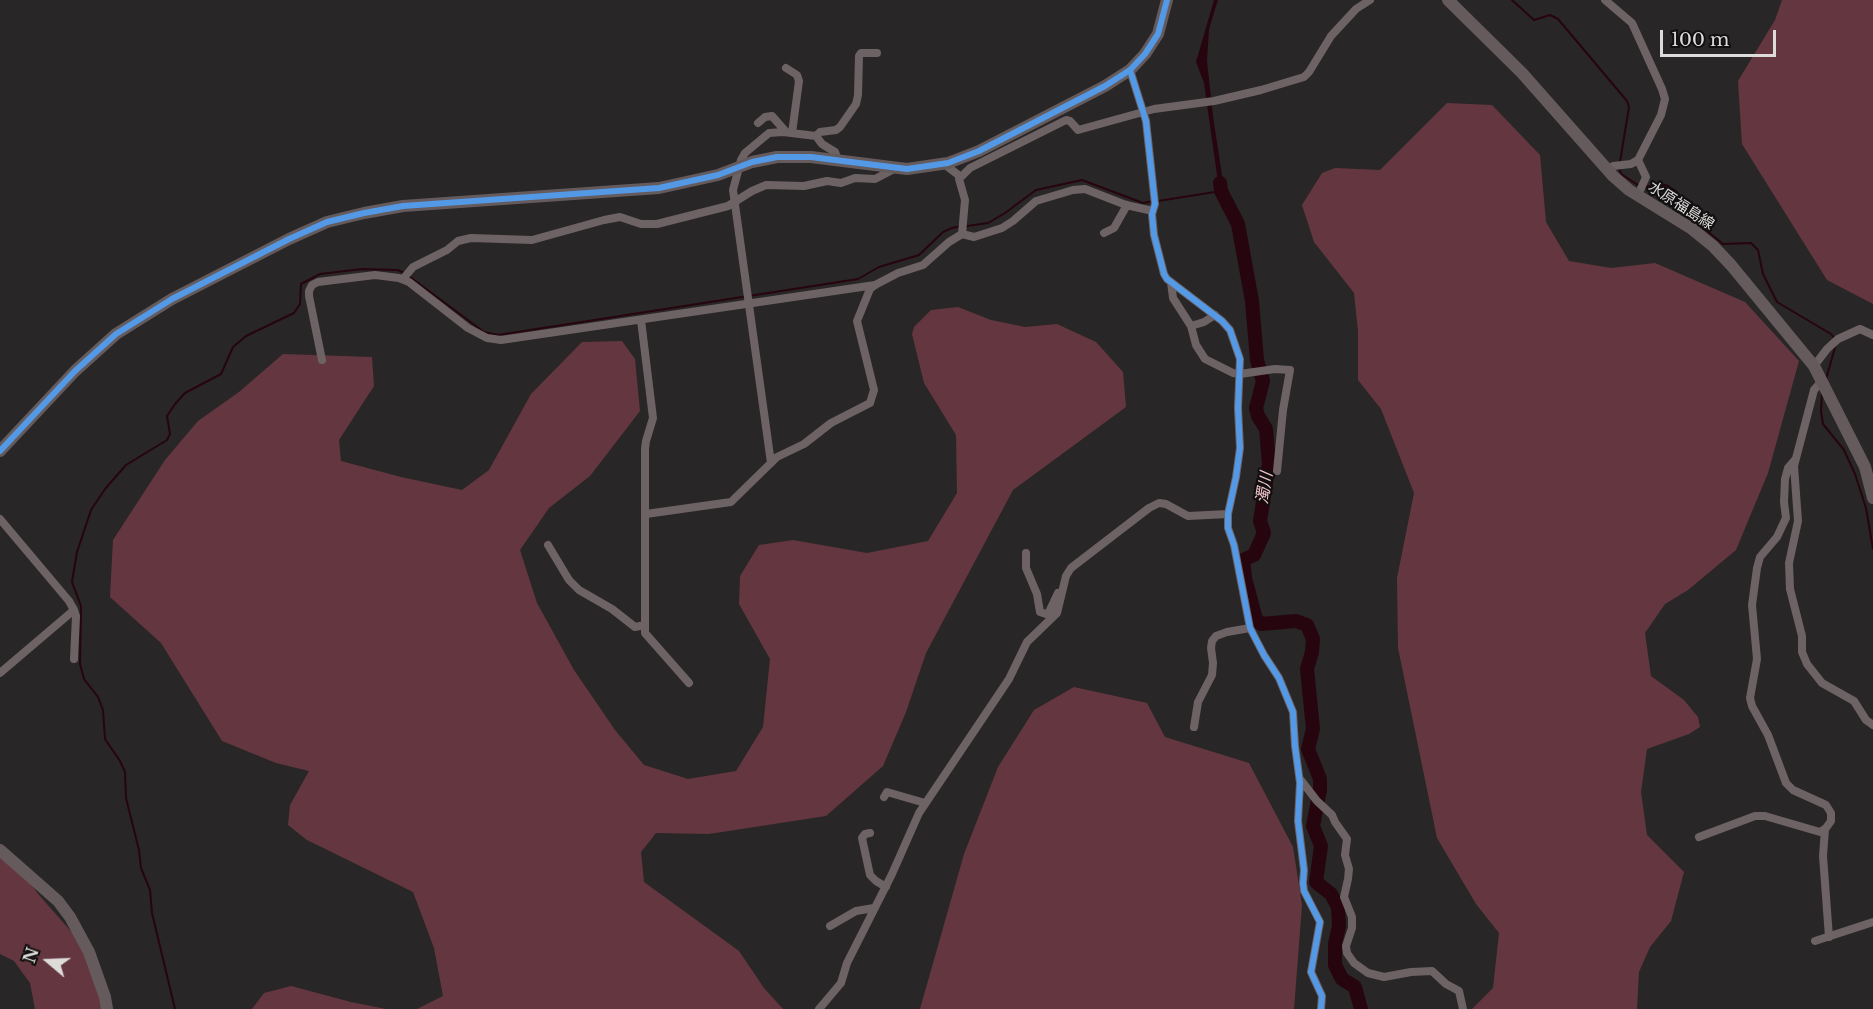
<!DOCTYPE html>
<meta charset="utf-8">
<style>
body{margin:0}
#map{position:relative;width:1873px;height:1009px;overflow:hidden;background:#292627;font-family:"Libre Baskerville",serif}
canvas{display:block}
.north{position:absolute;left:18px;top:931px;width:60px;height:60px;-webkit-text-stroke:4px #110f0f;paint-order:stroke;rotate:289deg;font-size:16px;font-weight:700;line-height:24px;text-align:center;color:#dedbdb}
.north::after{content:'';display:block;margin:auto;width:21px;height:27px;background:#dedbdb;clip-path:polygon(50% 0,100% 100%,50% 72%,0 100%)}
.scale{position:absolute;left:1660px;top:30px;width:116px;height:27px;box-sizing:border-box;border:3px solid #dedbdb;border-top:0;padding-left:8px;font-size:18px;line-height:21px;white-space:nowrap;color:#dedbdb;-webkit-text-stroke:4px #110f0f;paint-order:stroke}
</style>
<div id="map">
<canvas width="1873" height="1009"></canvas>
<div class="north">N</div>
<div class="scale">100 m</div>
</div>
<script>
const ctx = document.querySelector('canvas').getContext('2d');
ctx.lineJoin = 'round';
function fillPath(path, color) {
  ctx.fillStyle = color;
  ctx.fill(path, 'evenodd');
}
function poly(rows) {
  const path = new Path2D();
  for (const r of rows) {
    path.moveTo(r[0], r[1]);
    for (let i = 2; i < r.length; i += 2) path.lineTo(r[i], r[i + 1]);
  }
  return path;
}
function trace(path, color, width, dash) {
  ctx.strokeStyle = color;
  ctx.lineWidth = width;
  ctx.lineCap = dash ? 'butt' : 'round';
  ctx.setLineDash(dash || []);
  ctx.stroke(path);
}
function drawText(font, color, halo, rows, align = 'center') {
  ctx.font = font + ' "Libre Baskerville","Noto Sans JP",serif';
  ctx.lineWidth = 4.5;
  ctx.setLineDash([]);
  ctx.textBaseline = 'middle';
  ctx.strokeStyle = halo;
  ctx.fillStyle = color;
  for (const [text, x, y, turn = 0] of rows) {
    ctx.save();
    ctx.translate(x, y);
    ctx.rotate((+turn || 0) * Math.PI / 180);
    ctx.textAlign = isNaN(turn) ? turn : align;
    if (halo) ctx.strokeText(text, 0, 0);
    ctx.fillText(text, 0, 0);
    ctx.restore();
  }
}
const green = poly([
 [1782,0,1873,0,1873,304,1827,280,1742,144,1738,81,1775,20],
 [1447,103,1492,105,1540,155,1546,222,1569,261,1611,268,1655,263,1745,302,1799,361,1768,473,1736,550,1688,590,1665,604,1645,633,1651,676,1684,700,1698,717,1700,727,1689,734,1647,749,1641,792,1647,835,1684,872,1671,921,1650,947,1639,972,1637,1009,1472,1009,1493,988,1499,933,1476,904,1437,838,1398,648,1397,578,1414,493,1381,409,1358,380,1358,331,1354,293,1314,242,1302,205,1322,173,1335,168,1380,170],
 [958,307,991,320,1025,327,1057,324,1096,342,1123,372,1126,407,1013,490,926,653,906,712,883,766,826,816,709,834,656,833,641,852,644,882,739,951,764,988,783,1009,417,1009,443,996,434,948,413,892,307,840,288,825,290,805,309,771,276,763,222,741,161,643,110,597,113,540,165,460,198,421,239,392,283,354,372,357,374,386,339,440,341,461,401,477,462,490,489,470,531,394,582,342,622,341,635,359,640,411,590,476,549,508,520,550,537,603,574,670,615,730,644,765,688,779,736,771,763,727,770,659,739,604,740,576,759,545,793,540,867,553,928,541,957,493,956,435,924,383,912,334,914,327,931,310],
 [1074,687,1147,703,1165,737,1249,763,1293,847,1302,905,1294,1009,920,1009,964,854,998,767,1034,710],
 [0,850,11,858,39,895,90,953,104,1009,35,1009,30,983,14,961,0,954],
 [291,986,351,1002,386,1009,252,1009,264,993]
]);
const water = poly([
 [1214,0,1218,0,1209,29,1207,61,1213,116,1226,202,1219,189,1204,83,1196,62]
]);
const stream = poly([
 [1512,0,1534,20,1550,15,1558,19,1627,101,1629,107,1620,162],
 [1619,168,1621,174,1638,185],
 [1644,187,1661,184,1668,186,1676,191,1686,205,1690,217,1723,244,1751,243,1758,250,1763,274,1777,302,1831,334,1835,339],
 [1158,201,1221,191],
 [967,226,988,223,1005,213,1036,190,1082,180,1143,203,1153,201],
 [1826,379,1836,344],
 [1822,393,1821,411,1823,424,1844,450,1855,474,1866,508,1873,549],
 [175,1009,152,913,150,890,141,868,139,850,126,798,125,772,120,761,105,739,103,710,98,697,84,679,80,664,81,606,72,582,77,552,91,510,105,489,126,465,167,440,170,434,167,416,175,404,185,393,221,374,233,347,246,336,294,313,300,304,301,284,320,274,362,269,398,270,406,274,484,332,498,335,858,279,879,267,919,255,943,232,952,228,961,226]
]);
const river = poly([
 [1220,183,1221,191,1238,224,1252,301,1257,360,1263,381,1256,408,1258,416,1266,429,1269,464,1260,521,1264,533,1254,555,1243,560,1245,578,1256,619,1261,624,1296,621,1307,625,1313,639,1312,652,1307,669,1313,729,1308,749,1320,779,1320,790,1313,826,1321,846,1316,882,1331,894,1338,907,1339,926,1335,944,1335,965,1342,979,1355,987,1361,1009]
]);
const street = poly([
 [1605,0,1632,23,1662,89,1665,99,1661,115,1638,160,1631,164,1613,166,1607,170],
 [786,68,797,75,799,81,792,133],
 [1130,70,1146,121,1155,204,1152,214,1154,235,1164,274,1167,279,1222,321,1230,330,1240,359,1238,408,1240,448,1236,477,1228,514,1228,528,1234,545,1250,628,1264,655,1279,678,1293,712,1295,746,1300,783,1298,821,1304,870,1303,883,1304,891,1320,922,1311,972,1322,996,1321,1009],
 [758,123,765,117,772,116,786,132],
 [816,136,820,132,836,130,840,127,856,104,858,95,859,56,861,53,877,53],
 [944,164,961,177],
 [1638,195,1646,177,1638,160],
 [1104,233,1114,228,1127,205],
 [962,234,965,200,959,179,970,168,1066,120,1070,121,1078,130,1154,109,1214,101,1261,90,1304,77,1309,72,1331,36,1356,9,1370,0],
 [403,279,413,267,447,250,458,241,471,238,532,240,604,220,620,217,641,224,657,224,728,206,752,191,766,185,804,186,827,181,841,183,855,178,875,179,896,168],
 [1171,282,1173,298,1191,326,1196,345,1205,359,1233,373,1240,374,1275,369,1290,370,1283,410,1277,471],
 [641,320,653,418,646,441,645,449,645,633,689,683],
 [1191,326,1204,322,1215,315],
 [322,360,309,296,309,291,312,285,318,282,375,275,399,278,409,282,468,328,487,338,501,340,875,285],
 [1814,366,1827,349,1838,339,1860,329,1873,335],
 [1821,382,1814,390,1794,466,1798,521,1789,563,1790,589,1802,636,1802,652,1807,664,1822,683,1854,701,1866,720,1873,725],
 [771,463,733,190,741,160,745,153,769,133,783,132,816,136,822,144,835,152,838,160],
 [646,514,731,502,777,457,804,444,831,423,870,403,874,390,857,321,870,289,875,285,898,273,923,265,949,242,962,234,974,237,1002,228,1013,221,1036,201,1073,190,1085,189,1126,205,1153,211],
 [0,519,69,601,74,610,76,616,74,659],
 [548,545,569,580,579,590,612,609,635,627,645,625],
 [1026,553,1026,568,1037,594,1040,612,1046,614,1049,612,1058,593],
 [0,673,74,610],
 [1194,727,1198,702,1212,675,1213,663,1211,648,1212,641,1216,636,1227,632,1250,628],
 [1300,779,1317,801,1332,815,1335,822,1347,839,1345,855,1349,869,1348,879,1344,897,1352,917,1352,928,1346,946,1347,953,1354,963,1368,973,1384,977,1411,972,1432,971,1446,984,1459,991,1463,1009],
 [884,797,887,792,925,803],
 [1825,829,1823,856,1829,937],
 [870,833,865,834,862,838,870,875,876,881,886,887],
 [1699,837,1755,816,1765,816,1820,832,1826,828,1831,821,1831,813,1826,805,1793,790,1786,783,1768,735,1752,706,1750,698,1757,659,1752,605,1757,568,1760,557,1777,537,1786,518,1784,502,1785,479,1788,468,1795,460],
 [830,926,856,911,874,908],
 [1815,941,1873,922],
 [819,1009,841,983,847,963,892,874,919,813,1009,679,1027,642,1057,613,1066,576,1071,568,1149,508,1159,503,1166,504,1188,516,1228,514]
]);
const secondary = poly([
 [1448,0,1522,73,1613,176,1629,190,1692,229,1713,246,1731,265,1814,366,1865,467,1873,498],
 [0,451,75,371,116,334,172,299,289,239,327,222,364,213,403,206,659,188,718,175,752,162,777,157,811,157,907,169,948,163,979,151,1105,86,1130,70,1145,54,1158,34,1167,0],
 [0,850,58,901,70,917,89,952,105,997,107,1009]
]);
const cycleway = poly([
 [1130,70,1146,121,1155,204,1152,214,1154,235,1164,274,1167,279,1222,321,1230,330,1240,359,1238,408,1240,448,1236,477,1228,514,1228,528,1234,545,1250,628,1264,655,1279,678,1293,712,1295,746,1300,783,1298,821,1304,870,1303,883,1304,891,1320,922,1311,972,1322,996,1321,1009],
 [0,451,75,371,116,334,172,299,289,239,327,222,364,213,403,206,659,188,718,175,752,162,777,157,811,157,907,169,948,163,979,151,1105,86,1130,70,1145,54,1158,34,1167,0]
]);
const streetNames = [
 ["水原福島線",1681,206,33]
];
const waterNames = [
 ["濁川",1265,488,-81]
];
fillPath(green, '#643740');
fillPath(water, '#26050e');
trace(stream, '#26050e', 2);
trace(river, '#26050e', 14);
trace(street, '#6d6264', 8);
trace(secondary, '#655b5d', 12);
trace(cycleway, '#5399e6', 6);
drawText('15px', '#dedbdb', '#110f0f', streetNames);
drawText('italic 16px', '#f6c7ce', '#110f0f', waterNames);
</script>
